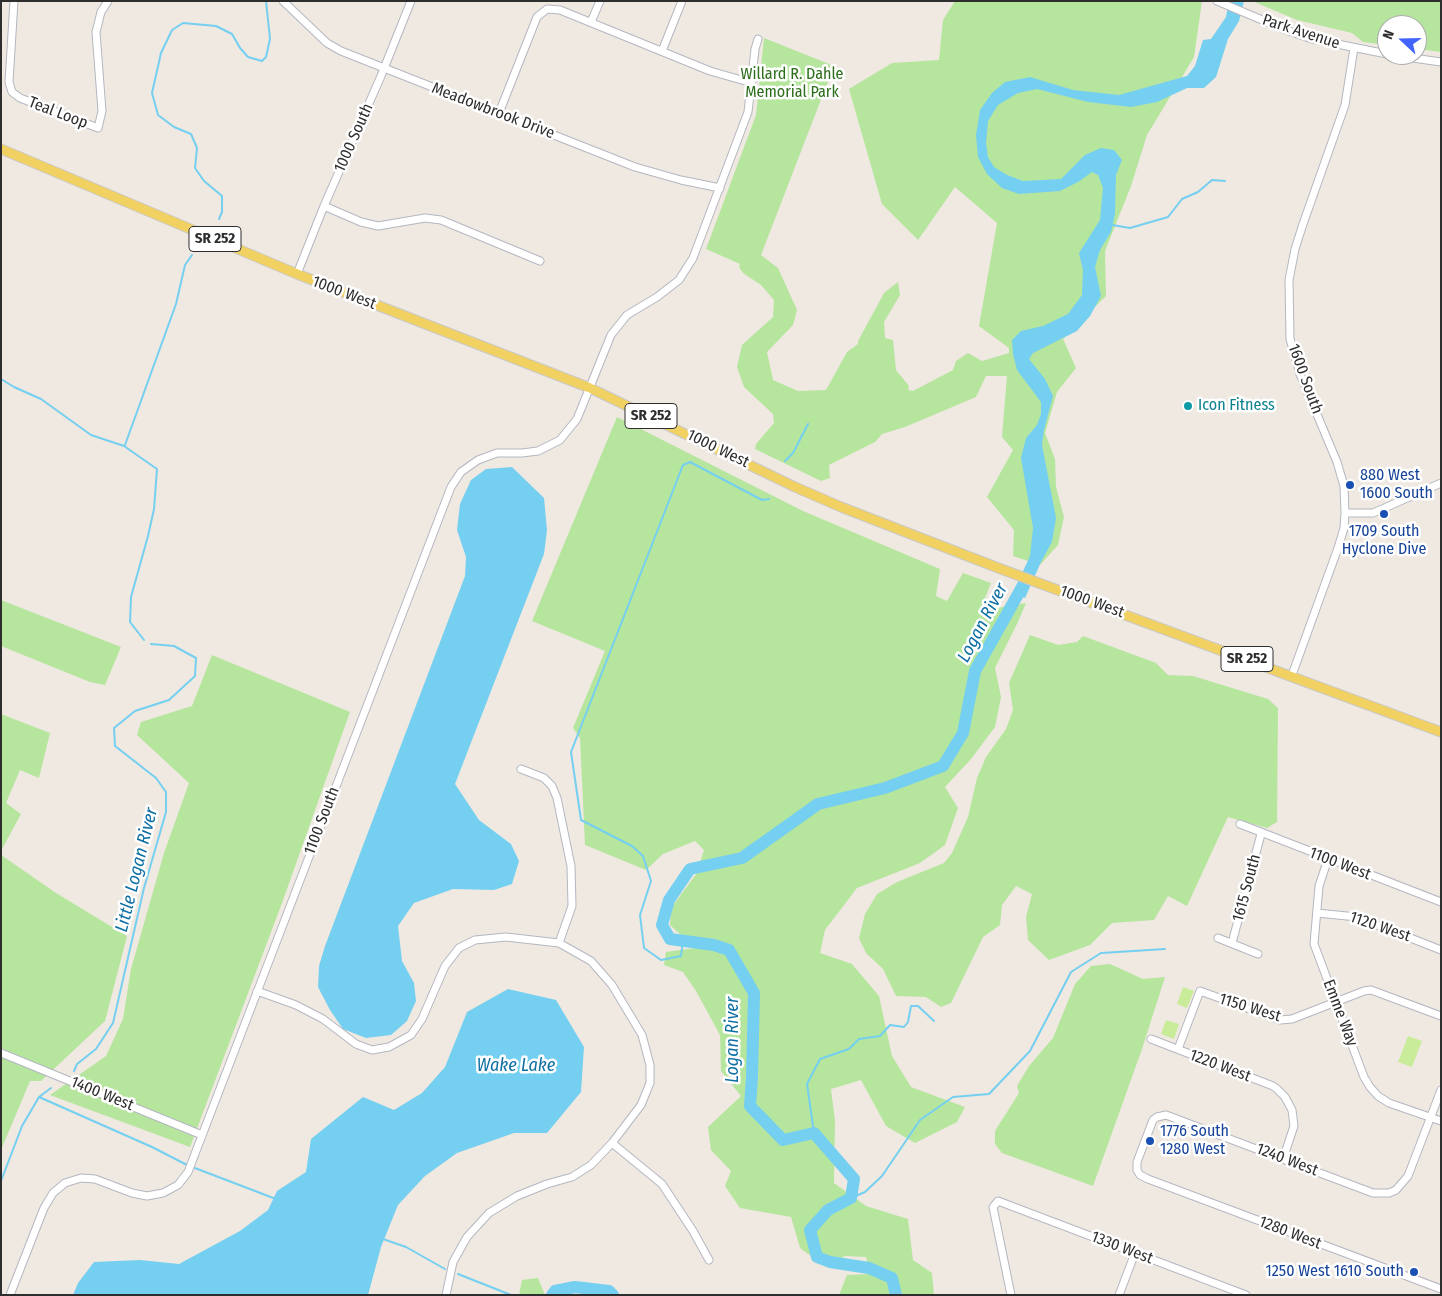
<!DOCTYPE html>
<style>
body{margin:0}
#map{position:relative;width:1442px;height:1296px;overflow:hidden;background:#efe9e1;font-family:"Fira Sans Condensed",sans-serif}
canvas{display:block}
.frame{position:absolute;inset:0;border:2px solid #2e2e2e;pointer-events:none}
.north{position:absolute;left:1377px;top:15px;width:50px;height:50px;box-sizing:border-box;background:#fff;border:1px solid #ababab;border-radius:50%;rotate:291deg;font-size:14px;font-weight:700;line-height:20px;text-align:center;color:#2e2e2e}
.north::after{content:'';display:block;margin:auto;width:18px;height:22px;background:#4264fb;clip-path:polygon(50% 0,100% 100%,50% 72%,0 100%)}
</style>
<div id="map">
<canvas width="1442" height="1296"></canvas>
<div class="frame"></div>
<div class="north">N</div>
</div>
<script>
const ctx = document.querySelector('canvas').getContext('2d');
ctx.lineJoin = 'round';
function fillPath(path, color) {
  ctx.fillStyle = color;
  ctx.fill(path, 'evenodd');
}
function poly(rows) {
  const path = new Path2D();
  for (const r of rows) {
    path.moveTo(r[0], r[1]);
    for (let i = 2; i < r.length; i += 2) path.lineTo(r[i], r[i + 1]);
  }
  return path;
}
function trace(path, color, width, dash) {
  ctx.strokeStyle = color;
  ctx.lineWidth = width;
  ctx.lineCap = dash ? 'butt' : 'round';
  ctx.setLineDash(dash || []);
  ctx.stroke(path);
}
function drawText(font, color, halo, rows, align = 'center') {
  ctx.font = font + ' "Fira Sans Condensed",sans-serif';
  ctx.lineWidth = 5;
  ctx.setLineDash([]);
  ctx.textBaseline = 'middle';
  ctx.strokeStyle = halo;
  ctx.fillStyle = color;
  for (const [text, x, y, turn = 0] of rows) {
    ctx.save();
    ctx.translate(x, y);
    ctx.rotate((+turn || 0) * Math.PI / 180);
    ctx.textAlign = isNaN(turn) ? turn : align;
    if (halo) ctx.strokeText(text, 0, 0);
    ctx.fillText(text, 0, 0);
    ctx.restore();
  }
}
const green = poly([
 [955,1,1202,1,1194,57,1147,135,1131,186,1105,251,1106,296,1063,339,1076,368,1057,392,1045,433,1055,459,1056,487,1064,517,1058,545,1040,565,1013,556,1014,530,987,497,1013,450,1002,437,1007,376,986,376,976,397,905,427,882,434,875,442,829,465,830,478,821,481,755,449,756,444,774,423,773,414,744,387,737,367,742,345,773,317,774,300,761,285,743,273,739,267,740,264,706,249,756,115,764,38,834,66,761,255,778,268,797,310,793,325,767,352,773,380,798,391,826,390,847,352,858,344,858,341,884,293,898,282,900,295,884,322,885,338,893,340,896,370,909,386,908,390,913,391,953,370,956,361,968,353,982,361,1009,353,1009,348,979,326,997,223,955,187,918,240,882,204,849,89,892,63,939,60,943,20],
 [1252,1,1441,1,1441,52,1417,49,1417,25,1387,25,1387,45,1363,42,1352,33,1297,20],
 [617,417,803,511,940,569,936,596,947,601,963,573,991,583,981,608,991,609,1026,603,1018,622,995,668,1001,697,995,727,971,759,945,787,958,808,945,845,920,863,857,888,825,930,820,953,852,964,879,996,892,1056,911,1087,965,1107,957,1122,915,1143,886,1126,861,1080,831,1089,835,1121,834,1183,866,1206,908,1219,913,1260,932,1273,934,1295,839,1295,847,1275,870,1274,866,1257,845,1256,826,1267,800,1248,791,1217,740,1208,725,1186,731,1171,711,1150,708,1127,741,1096,721,1071,720,1035,696,991,683,972,664,965,666,952,695,948,670,925,671,908,697,873,704,850,695,841,663,854,646,870,585,845,580,738,573,728,605,651,532,621],
 [1,600,121,647,105,685,90,682,1,646],
 [1030,635,1058,645,1077,642,1083,636,1156,663,1168,675,1193,676,1268,699,1278,708,1277,822,1267,828,1228,817,1187,906,1168,896,1154,920,1112,923,1090,945,1049,960,1028,940,1026,917,1032,894,1016,886,1002,905,1000,925,983,937,951,1003,941,1007,926,997,896,996,883,969,866,953,859,938,865,914,877,894,897,882,944,863,952,853,968,817,977,778,986,757,1006,729,1013,710,1009,683],
 [212,655,350,712,282,903,190,1147,50,1095,106,1056,123,1019,131,969,164,853,189,783,137,735,141,722,192,706],
 [1,714,50,733,39,778,20,770,6,803,21,814,1,851],
 [1,855,56,893,127,936,105,1021,41,1081,30,1081,1,1150],
 [1110,964,1143,979,1165,977,1142,1049,1093,1186,1002,1153,995,1144,995,1131,1019,1093,1017,1086,1029,1066,1053,1038,1075,984,1091,966],
 [538,1278,545,1295,519,1295,522,1280]
]);
const pitch = poly([
 [1183,987,1194,991,1187,1008,1177,1004],
 [1166,1020,1179,1024,1174,1039,1161,1034],
 [1408,1036,1422,1041,1412,1067,1398,1062]
]);
const water = poly([
 [1229,1,1244,1,1239,21,1228,39,1216,77,1204,88,1187,88,1157,102,1131,107,1088,102,1037,89,1018,93,998,105,988,121,986,143,988,157,994,167,1007,175,1023,181,1061,179,1085,155,1101,148,1114,150,1122,160,1116,175,1115,214,1111,232,1100,250,1095,267,1101,296,1090,316,1077,331,1033,353,1029,359,1045,379,1053,396,1044,430,1042,445,1056,518,1052,542,1041,562,1025,598,1013,593,1030,556,1033,528,1021,458,1026,438,1037,425,1041,414,1041,402,1017,370,1013,354,1012,340,1021,331,1043,326,1068,314,1082,295,1083,270,1079,253,1100,220,1103,188,1098,175,1092,172,1078,182,1060,191,1019,194,1002,188,987,174,978,157,976,135,980,110,992,93,1005,82,1030,77,1073,90,1119,95,1187,76,1195,66,1203,40,1211,39,1226,17],
 [512,467,544,498,547,530,544,554,455,784,479,820,511,844,519,861,512,884,494,890,453,889,414,903,398,926,402,961,414,983,416,1001,407,1021,391,1035,366,1038,343,1029,330,1010,318,987,319,966,325,946,465,576,466,557,457,530,460,504,471,480,486,469],
 [508,989,556,1000,584,1047,581,1092,547,1133,514,1133,457,1153,425,1176,398,1205,381,1247,368,1295,73,1295,78,1283,94,1262,140,1260,179,1264,240,1231,268,1210,277,1191,306,1172,311,1139,363,1097,394,1110,422,1093,445,1067,467,1012]
]);
const stream = poly([
 [219,219,222,212,222,196,204,181,195,168,197,148,191,134,174,127,158,115,152,93,161,53,172,30,183,23,216,26,232,34,240,48,248,57,262,61,266,57,270,39,266,1],
 [1112,225,1130,228,1168,217,1182,199,1198,192,1212,180,1225,181],
 [1,379,14,387,41,399,91,435,124,446,157,469,154,509,148,536,131,597,130,622,144,640],
 [125,445,176,304,185,265,192,255],
 [785,461,793,453,808,424],
 [683,941,681,956,661,960,644,948,640,915,651,881,643,856,632,846,581,820,571,752,683,465,690,462,762,500,769,499],
 [74,1071,77,1064,96,1049,113,1023,144,888,166,812,166,792,156,778,115,746,114,728,135,711,169,700,195,676,196,658,174,646,151,644],
 [39,1097,152,1147,187,1165,276,1199],
 [814,1133,807,1084,820,1059,849,1049,859,1039,880,1036,890,1025,904,1027,908,1022,911,1006,918,1006,934,1021],
 [1,1181,22,1126,39,1097,51,1088],
 [851,1198,865,1192,882,1176,920,1120,953,1097,989,1094,1030,1051,1071,972,1101,953,1165,949],
 [383,1239,406,1247,445,1269],
 [458,1274,511,1295]
]);
const river = poly([
 [552,1295,555,1291,575,1287,609,1291,613,1295],
 [896,1295,892,1278,869,1268,830,1262,817,1257,810,1230,828,1210,851,1198,854,1179,814,1133,783,1140,750,1106,752,1077,754,993,729,950,714,945,670,939,662,925,669,900,690,869,742,858,818,804,885,788,943,766,963,733,975,671,1026,580]
]);
const minor = poly([
 [14,1,9,82,12,92,20,98,98,128,102,111,96,32,101,12,108,1],
 [283,1,327,43,341,51,635,167,681,180,720,188],
 [1217,1,1286,30,1312,39,1387,54],
 [591,22,600,1],
 [662,51,682,1],
 [1392,55,1441,62],
 [499,113,537,17,547,9,560,10,710,71,752,83],
 [324,206,361,222,378,226,425,218,441,220,540,261],
 [297,274,324,206,381,76,411,1],
 [1345,513,1373,513,1441,483],
 [1292,675,1338,548,1344,528,1345,513,1344,486,1337,462,1300,374,1290,339,1289,280,1295,249,1303,224,1345,105,1354,48],
 [521,769,544,778,552,786,557,798,571,866,572,906,559,943],
 [1240,824,1441,902],
 [1328,859,1319,886,1314,944,1364,1077,1370,1087,1378,1096,1389,1103,1441,1121],
 [1317,913,1357,917,1441,950],
 [1218,938,1258,954],
 [1232,943,1261,834],
 [257,991,296,1005,323,1019,356,1044,372,1050,389,1047,411,1035,422,1019,445,966,459,948,475,940,506,937,559,943,591,961,612,985,642,1035,650,1065,650,1083,641,1105,612,1143,591,1165,572,1177,547,1184,517,1196,489,1213,467,1237,453,1262,446,1295],
 [1151,1039,1273,1086,1277,1089,1285,1097,1292,1110,1294,1126,1283,1159],
 [1178,1049,1200,991,1280,1020,1292,1019,1364,991,1371,990,1441,1016],
 [1,1053,202,1135],
 [1441,1090,1408,1176,1396,1190,1389,1193,1373,1193,1166,1115,1157,1117,1153,1120,1137,1162,1137,1170,1140,1175,1148,1179,1441,1289],
 [612,1143,662,1184,693,1231,709,1260],
 [10,1295,44,1208,53,1193,65,1183,81,1178,95,1179,132,1193,147,1196,163,1193,178,1185,188,1172,451,487,461,472,478,460,497,453,522,453,538,451,560,440,577,419,611,335,627,315,657,297,679,280,693,258,748,112,755,49,758,39],
 [1011,1295,993,1207,998,1201,1246,1295],
 [1119,1295,1135,1253]
]);
const major = poly([
 [1,149,297,274,590,388,795,487,841,507,1001,569,1441,732]
]);
const markers = [
 [1188,406,5,"#0f9aa8"],
 [1350,485,5,"#1a4fb4"],
 [1384,514,5,"#1a4fb4"],
 [1150,1141,5,"#1a4fb4"],
 [1414,1272,5,"#1a4fb4"]
];
const shields = [
 [215,239,52],
 [651,416,52],
 [1247,659,52]
];
const shieldNames = [
 ["SR 252",215,239],
 ["SR 252",651,416],
 ["SR 252",1247,659]
];
const streetNames = [
 ["Park Avenue",1301,32,18],
 ["Meadowbrook Drive",493,111,21],
 ["Teal Loop",58,113,21],
 ["1000 South",354,138,-66],
 ["1000 West",344,293,21],
 ["1600 South",1305,379,70],
 ["1000 West",718,449,26],
 ["1000 West",1092,602,20],
 ["1100 South",322,821,-69],
 ["1100 West",1340,864,21],
 ["1615 South",1247,888,-75],
 ["1120 West",1380,927,19],
 ["1150 West",1250,1008,17],
 ["Emme Way",1340,1013,69],
 ["1220 West",1220,1066,21],
 ["1400 West",102,1094,22],
 ["1240 West",1287,1160,21],
 ["1280 West",1290,1233,21],
 ["1330 West",1122,1248,21]
];
const parkNames = [
 ["Willard R. Dahle",792,75],
 ["Memorial Park",792,93]
];
const cultureNames = [
 ["Icon Fitness",1198,406]
];
const transitNames = [
 ["880 West",1360,476],
 ["1600 South",1360,494],
 ["1709 South",1384,532,"center"],
 ["Hyclone Dive",1384,550,"center"],
 ["1776 South",1160,1132],
 ["1280 West",1160,1150],
 ["1250 West 1610 South",1404,1272,"right"]
];
const waterNames = [
 ["Logan River",983,623,-62],
 ["Little Logan River",137,870,-76],
 ["Logan River",733,1040,-90],
 ["Wake Lake",516,1066]
];
fillPath(green, '#b6e59e');
fillPath(pitch, '#c9ec9a');
fillPath(water, '#75cff0');
trace(stream, '#75cff0', 2);
trace(river, '#75cff0', 12);
trace(minor, '#b4b7c1', 9);
trace(major, '#c9c9c9', 11);
trace(minor, '#fff', 7);
trace(major, '#f2d163', 9);
for (const [x, y, r, color] of markers) {
  const dot = new Path2D();
  dot.arc(x, y, r, 0, 2 * Math.PI);
  ctx.fillStyle = color;
  ctx.fill(dot);
  trace(dot, '#fff', 2);
}
for (const [x, y, w] of shields) {
  const box = new Path2D();
  box.roundRect(x - w / 2, y - 12.5, w, 25, 4);
  ctx.fillStyle = '#fff';
  ctx.fill(box);
  trace(box, '#2e2e2e', 1);
}
drawText('bold 15px', '#2e2e2e', null, shieldNames);
drawText('16px', '#2e2e2e', '#fff', streetNames);
drawText('16px', '#2c6e1b', '#fff', parkNames);
drawText('16px', '#0d838f', '#fff', cultureNames, 'left');
drawText('16px', '#164399', '#fff', transitNames, 'left');
drawText('italic 18px', '#0d6fa3', '#fff', waterNames);
</script>
